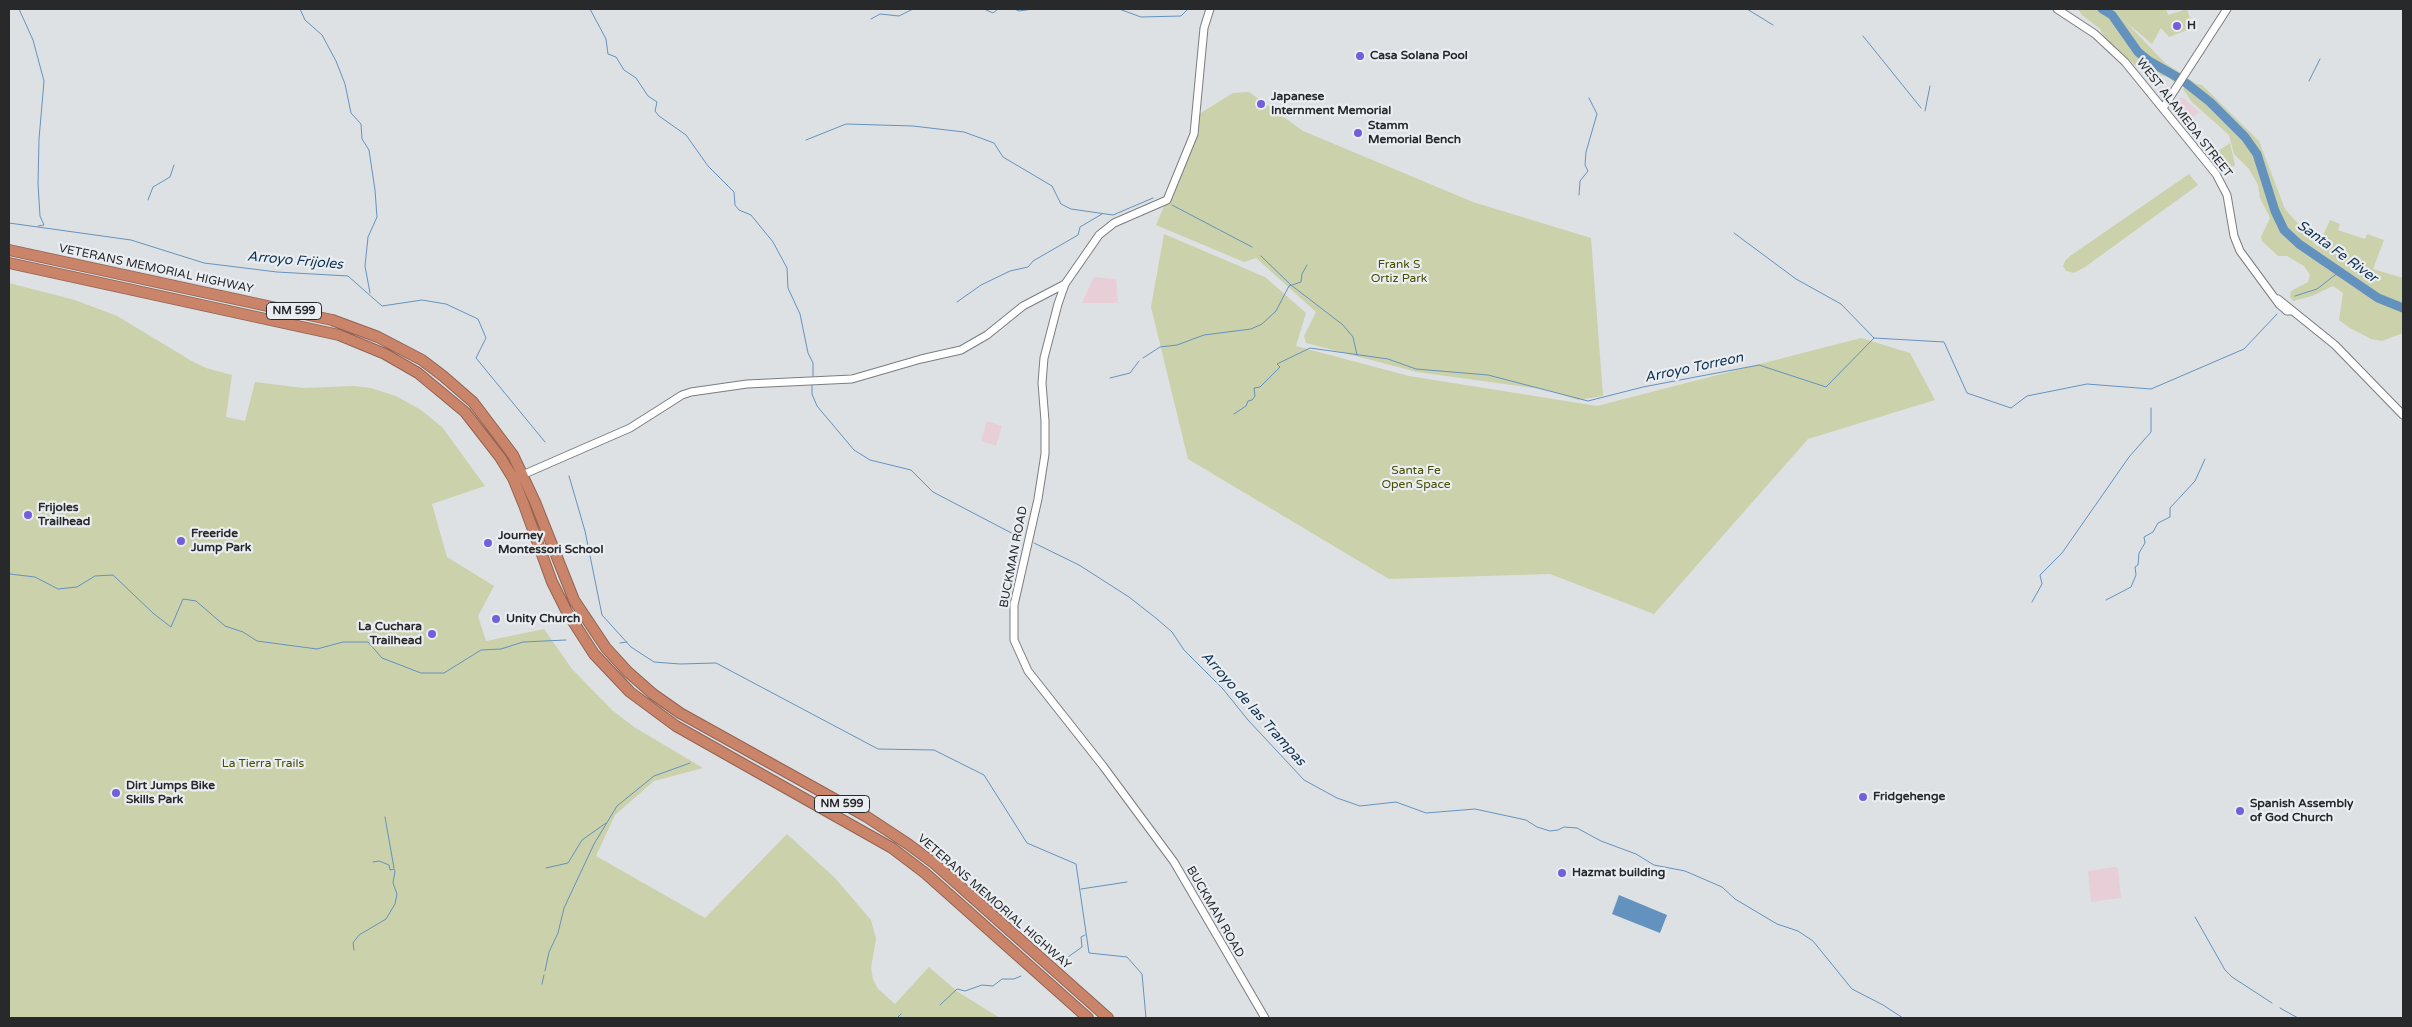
<!DOCTYPE html>
<style>
body{margin:0}
#map{position:relative;width:2412px;height:1027px;overflow:hidden;background:#dde1e4;font-family:"Varela Round",sans-serif}
canvas{display:block}
.frame{position:absolute;inset:0;border:10px solid #28292a;pointer-events:none}
</style>
<div id="map">
<canvas width="2412" height="1027"></canvas>
<div class="frame"></div>
</div>
<script>
const ctx = document.querySelector('canvas').getContext('2d');
ctx.lineJoin = 'round';
function fillPath(path, color) {
  ctx.fillStyle = color;
  ctx.fill(path, 'evenodd');
}
function poly(rows) {
  const path = new Path2D();
  for (const r of rows) {
    path.moveTo(r[0], r[1]);
    for (let i = 2; i < r.length; i += 2) path.lineTo(r[i], r[i + 1]);
  }
  return path;
}
function trace(path, color, width, dash) {
  ctx.strokeStyle = color;
  ctx.lineWidth = width;
  ctx.lineCap = dash ? 'butt' : 'round';
  ctx.setLineDash(dash || []);
  ctx.stroke(path);
}
function drawText(font, color, halo, rows, align = 'center') {
  ctx.font = font + ' "Varela Round",sans-serif';
  ctx.lineWidth = 4.5;
  ctx.setLineDash([]);
  ctx.textBaseline = 'middle';
  ctx.strokeStyle = halo;
  ctx.fillStyle = color;
  for (const [text, x, y, turn = 0] of rows) {
    ctx.save();
    ctx.translate(x, y);
    ctx.rotate((+turn || 0) * Math.PI / 180);
    ctx.textAlign = isNaN(turn) ? turn : align;
    if (halo) ctx.strokeText(text, 0, 0);
    ctx.fillText(text, 0, 0);
    ctx.restore();
  }
}
const industrial = poly([
 [2182,97,2200,112,2184,123,2174,108,2179,98],
 [1094,277,1116,279,1118,303,1082,303],
 [987,421,1002,426,996,446,981,441],
 [2115,867,2118,869,2121,898,2091,902,2088,871]
]);
const green = poly([
 [2078,9,2166,9,2168,15,2187,9,2193,28,2169,37,2161,28,2152,44,2126,22,2165,63,2181,73,2174,83,2169,77,2146,73,2135,65,2104,37,2100,29,2082,15],
 [2189,79,2197,84,2202,85,2259,141,2285,209,2318,247,2330,220,2340,224,2338,230,2365,239,2367,234,2384,240,2373,269,2403,278,2403,333,2382,341,2371,339,2350,328,2339,320,2343,293,2333,286,2312,296,2293,301,2290,297,2291,291,2308,282,2310,275,2304,266,2287,256,2278,256,2262,241,2261,237,2270,218,2260,198,2258,185,2249,169,2234,154,2229,135,2192,102,2183,89],
 [1249,92,1303,131,1473,202,1591,238,1603,396,1578,400,1548,390,1417,372,1306,343,1304,336,1316,312,1256,258,1244,262,1156,225,1186,155,1196,116,1233,93],
 [2230,143,2235,165,2222,173,2209,157],
 [2189,174,2198,185,2085,267,2074,273,2066,271,2063,266,2065,261,2070,256],
 [1164,234,1265,277,1306,313,1296,346,1409,376,1597,406,1861,338,1910,353,1935,400,1808,439,1654,614,1550,574,1389,579,1188,459,1151,307],
 [9,283,75,300,117,316,190,360,206,368,232,375,226,417,245,421,255,382,303,388,354,386,371,388,396,396,421,410,442,427,485,486,432,504,447,557,494,586,478,616,486,641,544,629,572,669,612,710,634,727,703,768,654,781,615,815,596,856,705,918,787,834,835,878,871,920,876,939,871,968,873,979,878,989,895,1004,929,967,958,992,1000,1018,9,1018]
]);
const water = poly([
 [1619,895,1667,915,1660,933,1612,914]
]);
const stream = poly([
 [19,9,33,40,44,81,39,139,38,184,40,216,44,225,38,226],
 [300,9,305,20,322,35,336,61,345,84,351,113,361,124,362,139,369,150,375,190,377,217,368,237,365,266,370,293],
 [590,9,606,39,608,54,616,57,624,70,636,78,648,96,657,102,655,111,659,116,686,135,708,166,734,192,735,205,739,210,751,215,773,242,787,268,788,288,800,314,808,353,813,363,813,377],
 [984,9,993,13,998,9],
 [1014,9,1019,11,1033,9],
 [1065,9,1119,9,1141,17,1181,16,1188,9],
 [1747,9,1773,25],
 [871,19,880,14,899,16,913,9],
 [1863,36,1921,108],
 [2309,81,2320,59],
 [1925,111,1930,86],
 [806,140,846,124,913,126,964,132,994,143,1003,157,1052,186,1061,204,1071,209,1113,215,1153,198],
 [1579,195,1580,181,1588,171,1585,165,1586,152,1597,114,1589,98],
 [148,200,153,187,170,177,174,165],
 [1172,205,1252,247],
 [9,223,131,240,204,263,277,272,348,276,382,306,422,300,446,304,478,319,486,338,476,358,545,442],
 [1734,233,1796,279,1841,304,1874,338],
 [1261,256,1291,285,1343,325,1353,337,1357,355],
 [2295,296,2317,289,2339,272],
 [957,302,981,285,1010,271,1028,267,1033,261,1078,235,1080,227,1102,214],
 [1143,358,1160,347,1177,345,1204,335,1251,329,1262,324,1276,311,1289,286,1301,282,1302,274,1307,265],
 [1110,378,1130,373,1139,361],
 [812,384,812,394,817,406,854,450,870,460,911,470,933,492,1021,538],
 [1234,414,1246,406,1248,401,1252,400,1255,396,1254,388,1260,387,1280,367,1277,364,1310,348,1388,359,1416,369,1488,375,1588,401,1643,387,1759,365,1826,387,1874,338,1944,342,1967,393,2011,408,2027,396,2087,384,2151,389,2244,349,2277,314],
 [569,476,585,531,602,615,631,647,654,662,680,664,716,663,878,749,934,750,984,775,1027,843,1076,864,1089,953,1127,957,1142,974,1146,1018],
 [1034,543,1079,565,1129,597,1157,619,1172,632,1184,650,1223,689,1248,720,1304,780,1337,798,1360,806,1396,802,1426,813,1475,809,1526,820,1537,827,1550,831,1558,830,1564,827,1577,828,1601,841,1636,854,1654,865,1685,871,1722,887,1735,899,1777,924,1798,931,1813,941,1852,989,1883,1005,1903,1018],
 [9,570,10,574,35,577,58,589,77,587,95,576,113,575,154,614,171,627,183,599,196,601,225,626,243,632,257,641,317,649,343,642,368,642,382,658,421,673,444,673,481,650,501,649,523,642,566,640],
 [2106,600,2131,587,2136,575,2135,567,2138,565,2139,553,2145,543,2144,537,2153,532,2158,523,2170,517,2170,508,2195,481,2205,459],
 [2032,602,2042,584,2040,575,2062,553,2129,457,2151,432,2151,408],
 [620,643,627,642],
 [385,817,394,868],
 [546,868,568,863,582,840,606,823],
 [1081,889,1127,882],
 [2195,917,2225,970,2232,977,2272,1003],
 [354,950,353,943,359,935,386,919,395,904,397,894,393,883,395,871,394,869,390,870,389,865,379,861,373,862],
 [1068,957,1082,947,1081,937,1085,935],
 [545,971,549,952,558,933,564,908,594,844,617,806,654,776,690,763],
 [542,984,544,975],
 [940,1005,957,989,965,991,982,985,993,986,1002,979,1014,979,1021,976],
 [2280,1008,2298,1018],
 [897,1018,901,1014]
]);
const river = poly([
 [2102,9,2112,15,2138,52,2149,61,2177,77],
 [2186,83,2210,102,2245,137,2257,154,2275,211,2284,230,2299,244,2378,298,2403,308]
]);
const minor = poly([
 [1210,9,1204,28,1194,134,1167,200,1114,223,1099,235,1065,284,1058,304,1044,358,1042,383,1045,421,1045,454,1038,499,1014,605,1014,640,1028,671,1103,766,1174,862,1265,1018],
 [2057,9,2095,34,2125,62,2216,174,2227,195,2234,236,2240,251,2279,304,2287,311,2292,311],
 [2163,108,2227,9],
 [2278,299,2335,345,2403,415],
 [520,476,630,428,682,395,691,392,747,384,852,379,921,359,961,350,987,335,1023,306,1065,284]
]);
const highway = poly([
 [9,250,332,320,378,337,422,360,443,376,473,402,513,455,535,502,574,600,606,648,628,672,653,694,680,713,867,817,908,844,935,864,1108,1018],
 [9,263,339,335,385,354,418,373,465,412,500,457,513,478,524,505,552,582,567,612,594,654,630,692,676,726,892,848,925,873,1088,1018]
]);
const markers = [
 [2177,26,5,"#735fda"],
 [1360,56,5,"#735fda"],
 [1261,104,5,"#735fda"],
 [1358,133,5,"#735fda"],
 [28,515,5,"#735fda"],
 [181,541,5,"#735fda"],
 [488,543,5,"#735fda"],
 [496,619,5,"#735fda"],
 [432,634,5,"#735fda"],
 [116,793,5,"#735fda"],
 [1863,797,5,"#735fda"],
 [2240,811,5,"#735fda"],
 [1562,873,5,"#735fda"]
];
const shields = [
 [294,311,55],
 [842,804,55]
];
const shieldNames = [
 ["NM 599",294,311],
 ["NM 599",842,804]
];
const poiNames = [
 ["H",2187,26],
 ["Casa Solana Pool",1370,56],
 ["Japanese",1271,97],
 ["Internment Memorial",1271,111],
 ["Stamm",1368,126],
 ["Memorial Bench",1368,140],
 ["Frijoles",38,508],
 ["Trailhead",38,522],
 ["Freeride",191,534],
 ["Jump Park",191,548],
 ["Journey",498,536],
 ["Montessori School",498,550],
 ["Unity Church",506,619],
 ["La Cuchara",422,627,"right"],
 ["Trailhead",422,641,"right"],
 ["Dirt Jumps Bike",126,786],
 ["Skills Park",126,800],
 ["Fridgehenge",1873,797],
 ["Spanish Assembly",2250,804],
 ["of God Church",2250,818],
 ["Hazmat building",1572,873]
];
const streetNames = [
 ["WEST ALAMEDA STREET",2184,118,52],
 ["VETERANS MEMORIAL HIGHWAY",156,269,12],
 ["BUCKMAN ROAD",1014,557,-79],
 ["VETERANS MEMORIAL HIGHWAY",994,902,41],
 ["BUCKMAN ROAD",1215,912,60]
];
const parkNames = [
 ["Frank S",1399,265],
 ["Ortiz Park",1399,279],
 ["Santa Fe",1416,471],
 ["Open Space",1416,485],
 ["La Tierra Trails",263,764]
];
const waterNames = [
 ["Santa Fe River",2337,252,36],
 ["Arroyo Frijoles",295,261,5],
 ["Arroyo Torreon",1694,368,-12],
 ["Arroyo de las Trampas",1253,709,48]
];
fillPath(industrial, '#e8cfd7');
fillPath(green, '#cbd1aa');
fillPath(water, '#6492bf');
trace(stream, '#6492bf', 1);
trace(river, '#6492bf', 9);
trace(minor, '#7a7d81', 9);
trace(highway, '#916454', 12);
trace(minor, '#fff', 7);
trace(highway, '#ca846a', 10);
for (const [x, y, r, color] of markers) {
  const dot = new Path2D();
  dot.arc(x, y, r, 0, 2 * Math.PI);
  ctx.fillStyle = color;
  ctx.fill(dot);
  trace(dot, '#eaeef2', 2);
}
for (const [x, y, w] of shields) {
  const box = new Path2D();
  box.roundRect(x - w / 2, y - 8.5, w, 17, 4);
  ctx.fillStyle = '#eaeef2';
  ctx.fill(box);
  trace(box, '#28292a', 1);
}
drawText('bold 11px', '#28292a', null, shieldNames);
drawText('bold 12px', '#28292a', '#eaeef2', poiNames, 'left');
drawText('12px', '#28292a', '#eaeef2', streetNames);
drawText('12px', '#494d00', '#eaeef2', parkNames);
drawText('italic 14px', '#0e3150', '#eaeef2', waterNames);
</script>
